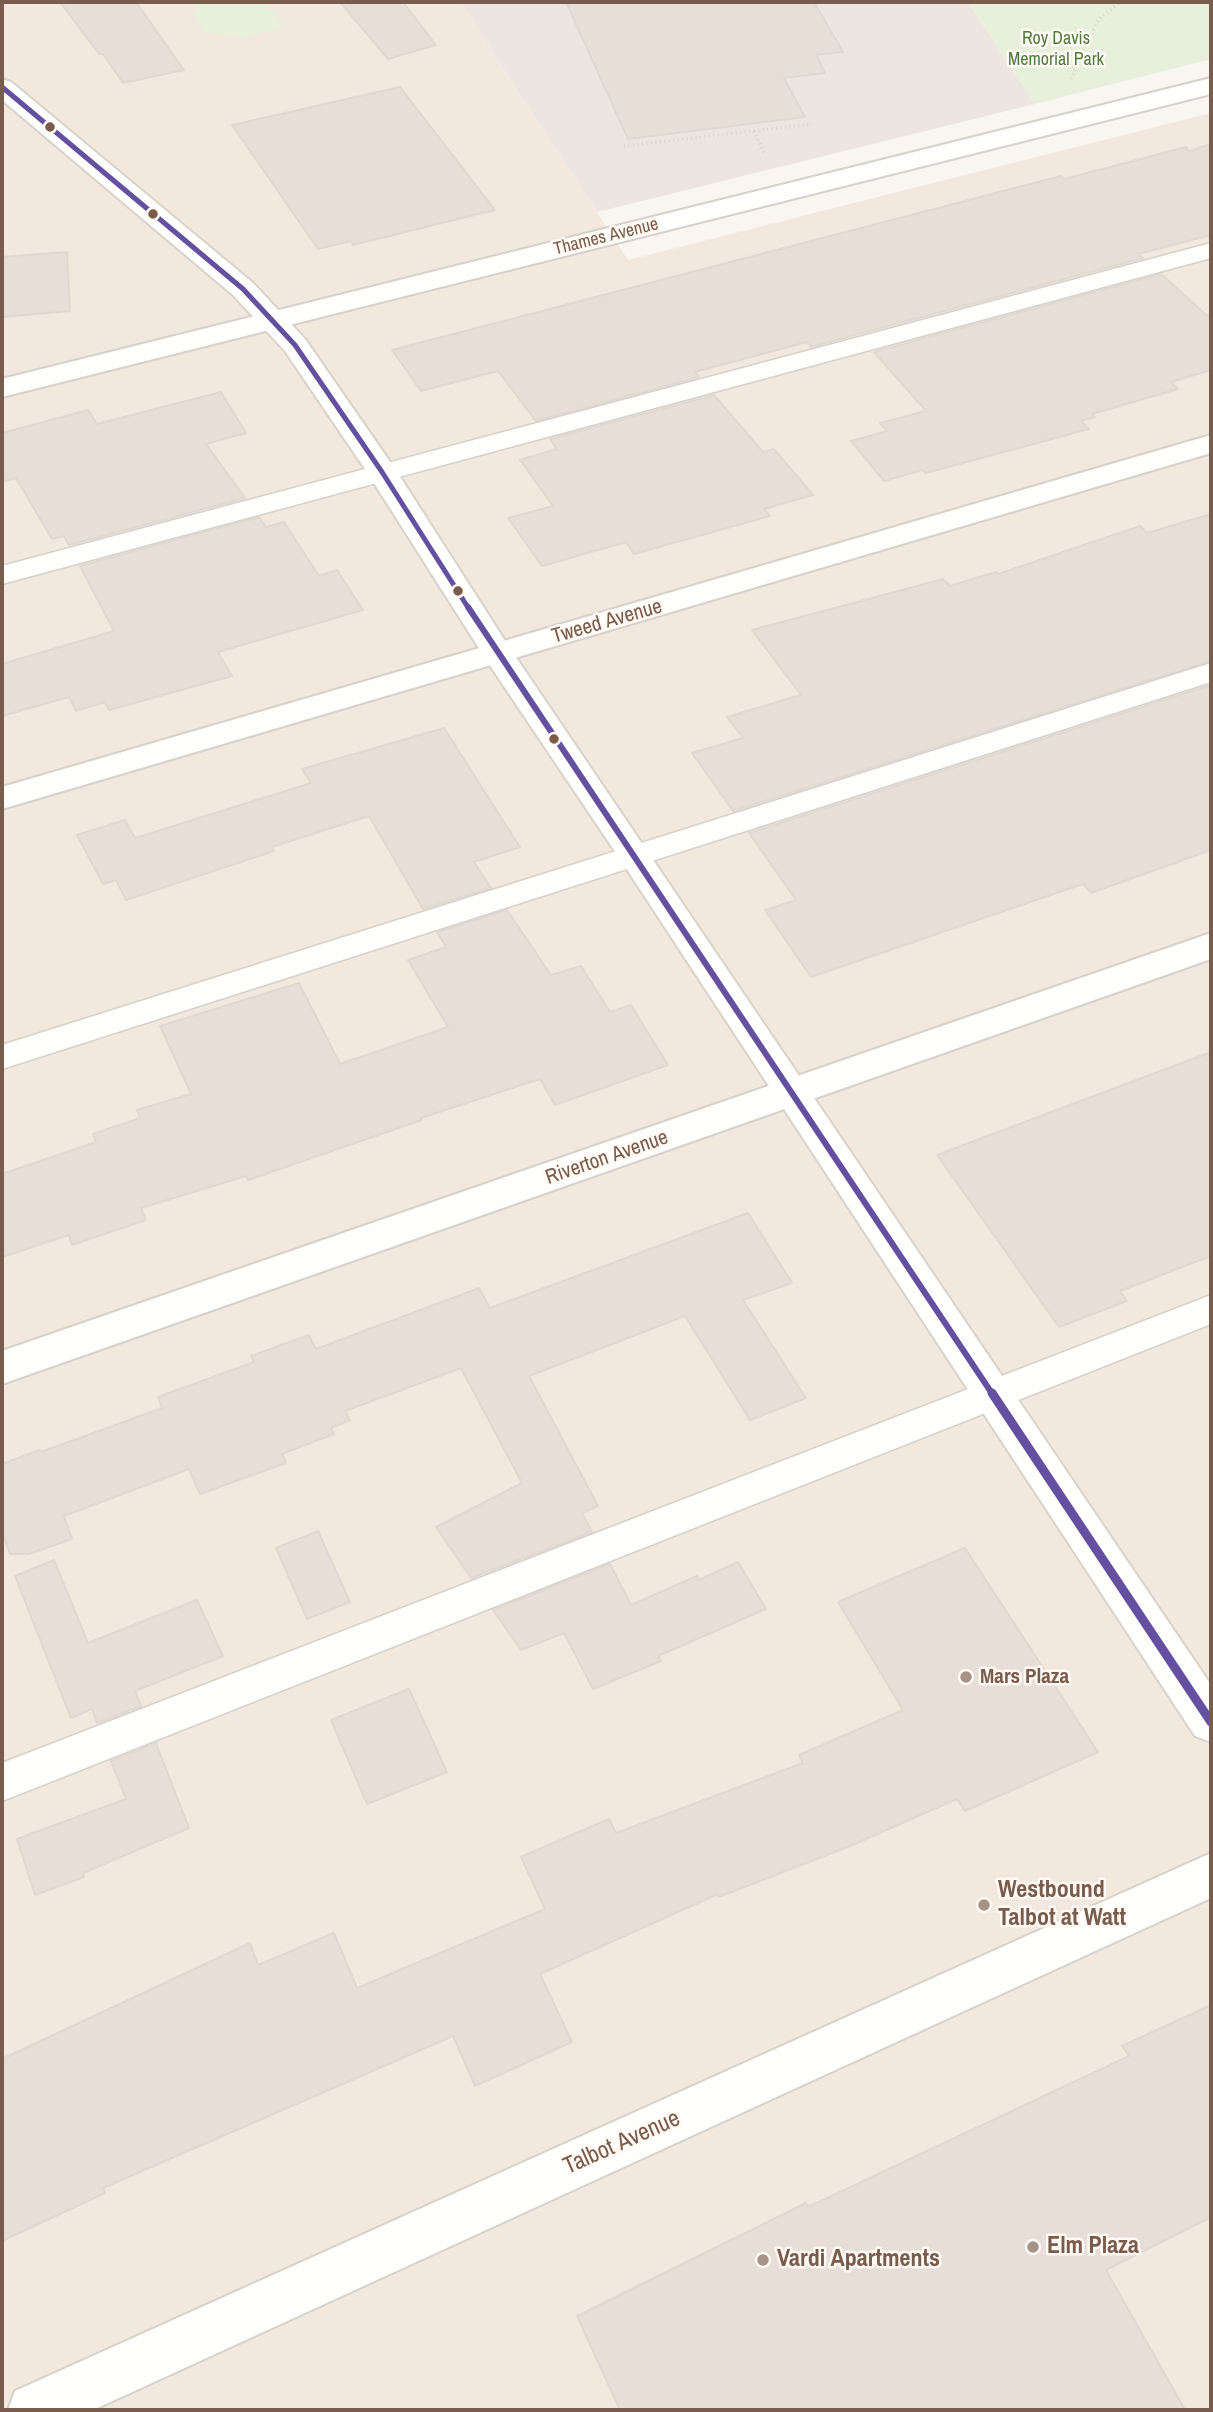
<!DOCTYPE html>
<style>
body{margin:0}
#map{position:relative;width:1213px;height:2412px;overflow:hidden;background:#f9f5f0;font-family:"Archivo Narrow",sans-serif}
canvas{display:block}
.frame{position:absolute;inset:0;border:4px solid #7a5c4d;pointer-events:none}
</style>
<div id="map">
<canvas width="1213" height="2412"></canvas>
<div class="frame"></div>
</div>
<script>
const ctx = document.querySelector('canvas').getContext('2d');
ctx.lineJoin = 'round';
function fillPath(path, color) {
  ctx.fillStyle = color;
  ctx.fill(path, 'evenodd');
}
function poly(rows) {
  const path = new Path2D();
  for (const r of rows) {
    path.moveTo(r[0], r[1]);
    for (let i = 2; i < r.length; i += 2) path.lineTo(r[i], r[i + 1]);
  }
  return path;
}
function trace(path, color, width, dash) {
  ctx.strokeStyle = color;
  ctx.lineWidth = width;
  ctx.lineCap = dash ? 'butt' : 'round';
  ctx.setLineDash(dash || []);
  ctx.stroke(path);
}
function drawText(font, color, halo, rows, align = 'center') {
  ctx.font = font + ' "Archivo Narrow",sans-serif';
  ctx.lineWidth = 5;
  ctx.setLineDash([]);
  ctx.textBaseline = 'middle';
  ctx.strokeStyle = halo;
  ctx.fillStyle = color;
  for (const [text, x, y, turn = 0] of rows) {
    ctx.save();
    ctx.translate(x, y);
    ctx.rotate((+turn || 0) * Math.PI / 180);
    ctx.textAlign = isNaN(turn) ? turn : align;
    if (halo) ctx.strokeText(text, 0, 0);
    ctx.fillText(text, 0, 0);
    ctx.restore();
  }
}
const residential = poly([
 [2,2,460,2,628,260,1211,113,1211,2410,2,2410]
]);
const industrial = poly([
 [460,2,968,2,1035,104,597,212]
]);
const green = poly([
 [196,2,260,2,268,6,284,27,242,37,205,32,193,15],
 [968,2,1211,2,1211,59,1035,104]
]);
const building = poly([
 [60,2,136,2,184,70,123,83,103,54,99,54,60,2],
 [340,2,403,2,436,45,388,59,340,2],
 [566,2,814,2,843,52,816,55,825,73,784,78,805,117,628,139,566,2],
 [400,87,495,210,353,245,351,241,318,249,232,125,400,87],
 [1211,144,1211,235,1138,254,1143,258,858,334,811,347,807,342,695,372,699,377,536,421,498,371,421,391,392,350,1061,176,1064,179,1186,147,1189,151,1211,144],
 [67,252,70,311,2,317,2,257,67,252],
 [1161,274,1211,319,1211,370,1171,382,1178,389,1092,414,1095,417,1081,421,1089,429,926,473,922,470,884,481,851,441,887,431,880,423,926,411,874,352,1161,274],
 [221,392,246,433,206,444,245,498,69,545,64,536,52,539,16,478,2,482,2,433,88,410,97,424,221,392],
 [714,395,763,452,774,449,813,495,764,509,770,516,634,554,626,542,542,566,508,518,553,506,520,460,557,449,550,439,714,395],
 [1211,514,1211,661,733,811,692,753,743,738,727,717,801,695,752,630,943,579,950,586,996,572,998,574,1140,526,1147,533,1211,514],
 [259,517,266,527,284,522,319,576,337,570,363,610,218,652,232,676,109,710,105,702,76,711,69,697,2,716,2,664,114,631,80,566,259,517],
 [1211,685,1211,850,1091,893,1083,884,811,977,765,910,796,900,749,833,1211,685],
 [444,728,520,847,474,862,491,888,423,909,369,816,272,847,274,851,126,900,116,880,103,884,77,835,125,820,135,838,311,783,302,769,444,728],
 [507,910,551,975,581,966,610,1012,631,1005,668,1065,555,1105,540,1079,421,1118,422,1120,248,1180,246,1176,141,1208,146,1220,72,1245,69,1235,2,1257,2,1174,96,1142,93,1134,140,1118,137,1110,191,1094,160,1026,299,983,340,1064,448,1027,408,960,446,947,437,932,507,910],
 [1211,1052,1211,1256,1120,1291,1127,1301,1059,1327,937,1155,1211,1052],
 [748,1213,792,1283,743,1300,806,1398,750,1420,685,1316,529,1376,598,1506,582,1513,592,1532,471,1578,436,1527,522,1483,461,1368,345,1411,350,1420,331,1428,334,1434,282,1454,286,1463,200,1494,189,1469,64,1516,72,1539,29,1554,10,1554,2,1531,2,1464,40,1450,41,1452,162,1408,158,1397,254,1362,251,1356,309,1335,316,1349,479,1288,490,1308,748,1213],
 [318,1531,350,1602,307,1619,276,1548,318,1531],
 [965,1548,1098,1752,965,1811,957,1799,850,1846,719,1897,718,1894,540,1974,572,2042,475,2086,453,2036,103,2188,105,2193,2,2241,2,2059,250,1943,258,1965,334,1933,357,1988,545,1909,521,1857,609,1819,616,1833,803,1763,799,1755,903,1710,838,1602,965,1548],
 [54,1560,88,1643,197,1600,223,1656,135,1691,141,1706,97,1723,92,1709,71,1718,15,1576,54,1560],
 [738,1562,766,1609,658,1656,661,1661,593,1689,564,1633,521,1650,493,1610,610,1564,631,1605,697,1576,699,1580,738,1562],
 [409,1689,447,1772,367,1804,331,1720,409,1689],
 [156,1743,189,1828,83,1873,84,1877,35,1895,17,1839,126,1799,111,1761,156,1743],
 [1211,2005,1211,2217,1106,2270,1185,2410,620,2410,577,2316,806,2203,808,2207,1129,2056,1122,2046,1211,2005]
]);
const path = poly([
 [1050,60,1077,65],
 [1071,79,1098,20,1120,2],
 [754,131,765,155],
 [624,146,812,124]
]);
const service = poly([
 [1211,243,1211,258,2,584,2,566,1211,243],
 [1211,663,1211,682,2,1069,2,1045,1211,663],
 [1211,1295,1211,1324,2,1801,2,1763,1211,1295]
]);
const minor = poly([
 [1211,78,1211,94,2,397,2,379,1211,78],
 [1211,435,1211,453,2,809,2,787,1211,435],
 [1211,933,1211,959,2,1384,2,1351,1211,933]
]);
const tertiary = poly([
 [1211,1853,1211,1898,93,2410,8,2410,15,2391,1211,1853]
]);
const secondary = poly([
 [2,79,11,82,253,283,305,339,397,472,509,647,1211,1685,1211,1742,1195,1736,624,865,487,661,367,472,285,351,233,295,2,100,2,79]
]);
const bus1Far2 = poly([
 [2,87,243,289,295,345,382,472,469,609]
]);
const bus1Far1 = poly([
 [468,607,993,1395]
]);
const bus1 = poly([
 [992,1393,1211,1722]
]);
const markers = [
 [50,127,6,"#7a5c4d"],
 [153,214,6,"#7a5c4d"],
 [458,591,6,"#7a5c4d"],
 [554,739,6,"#7a5c4d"],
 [966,1677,7,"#a69286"],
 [984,1905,7,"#a69286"],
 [1033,2247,7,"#a69286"],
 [763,2260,7,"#a69286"]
];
const farParknames = [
 ["Roy Davis",1056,39],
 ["Memorial Park",1056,60]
];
const farStreetnames = [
 ["Thames Avenue",606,237,-14]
];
const streetNames = [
 ["Tweed Avenue",607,622,-16],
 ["Riverton Avenue",607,1158,-19]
];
const poiNames = [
 ["Mars Plaza",980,1677]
];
const nearPoinames = [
 ["Westbound",998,1891],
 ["Talbot at Watt",998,1919],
 ["Elm Plaza",1047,2247],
 ["Vardi Apartments",777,2260]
];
const nearStreetnames = [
 ["Talbot Avenue",622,2143,-24]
];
fillPath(residential, '#f2e8de');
fillPath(industrial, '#ede5e0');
fillPath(green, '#e7f0db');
fillPath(building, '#e6ded7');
trace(building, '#e2d8d2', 2);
trace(service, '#d7d1cb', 3);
trace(minor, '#d7d1cb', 4);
trace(tertiary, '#d7d1cb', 4);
trace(secondary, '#d9d2cb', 4);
trace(path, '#dcd5d0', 3.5, [1, 3.5]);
fillPath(service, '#fefefd');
fillPath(minor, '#fefefd');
fillPath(tertiary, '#fefefd');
fillPath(secondary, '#fefefd');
trace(bus1Far2, '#6450a1', 5);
trace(bus1Far1, '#6450a1', 6);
trace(bus1, '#6450a1', 9);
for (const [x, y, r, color] of markers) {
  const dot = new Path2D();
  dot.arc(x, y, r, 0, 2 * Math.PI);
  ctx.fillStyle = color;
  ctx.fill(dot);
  trace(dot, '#fffaf3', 2.5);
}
drawText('18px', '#537a41', '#fffaf3', farParknames);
drawText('18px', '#7a5c4d', '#fffaf3', farStreetnames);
drawText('21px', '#7a5c4d', '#fffaf3', streetNames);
drawText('bold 21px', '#7a5c4d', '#fffaf3', poiNames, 'left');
drawText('bold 24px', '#7a5c4d', '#fffaf3', nearPoinames, 'left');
drawText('24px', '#7a5c4d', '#fffaf3', nearStreetnames);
</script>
